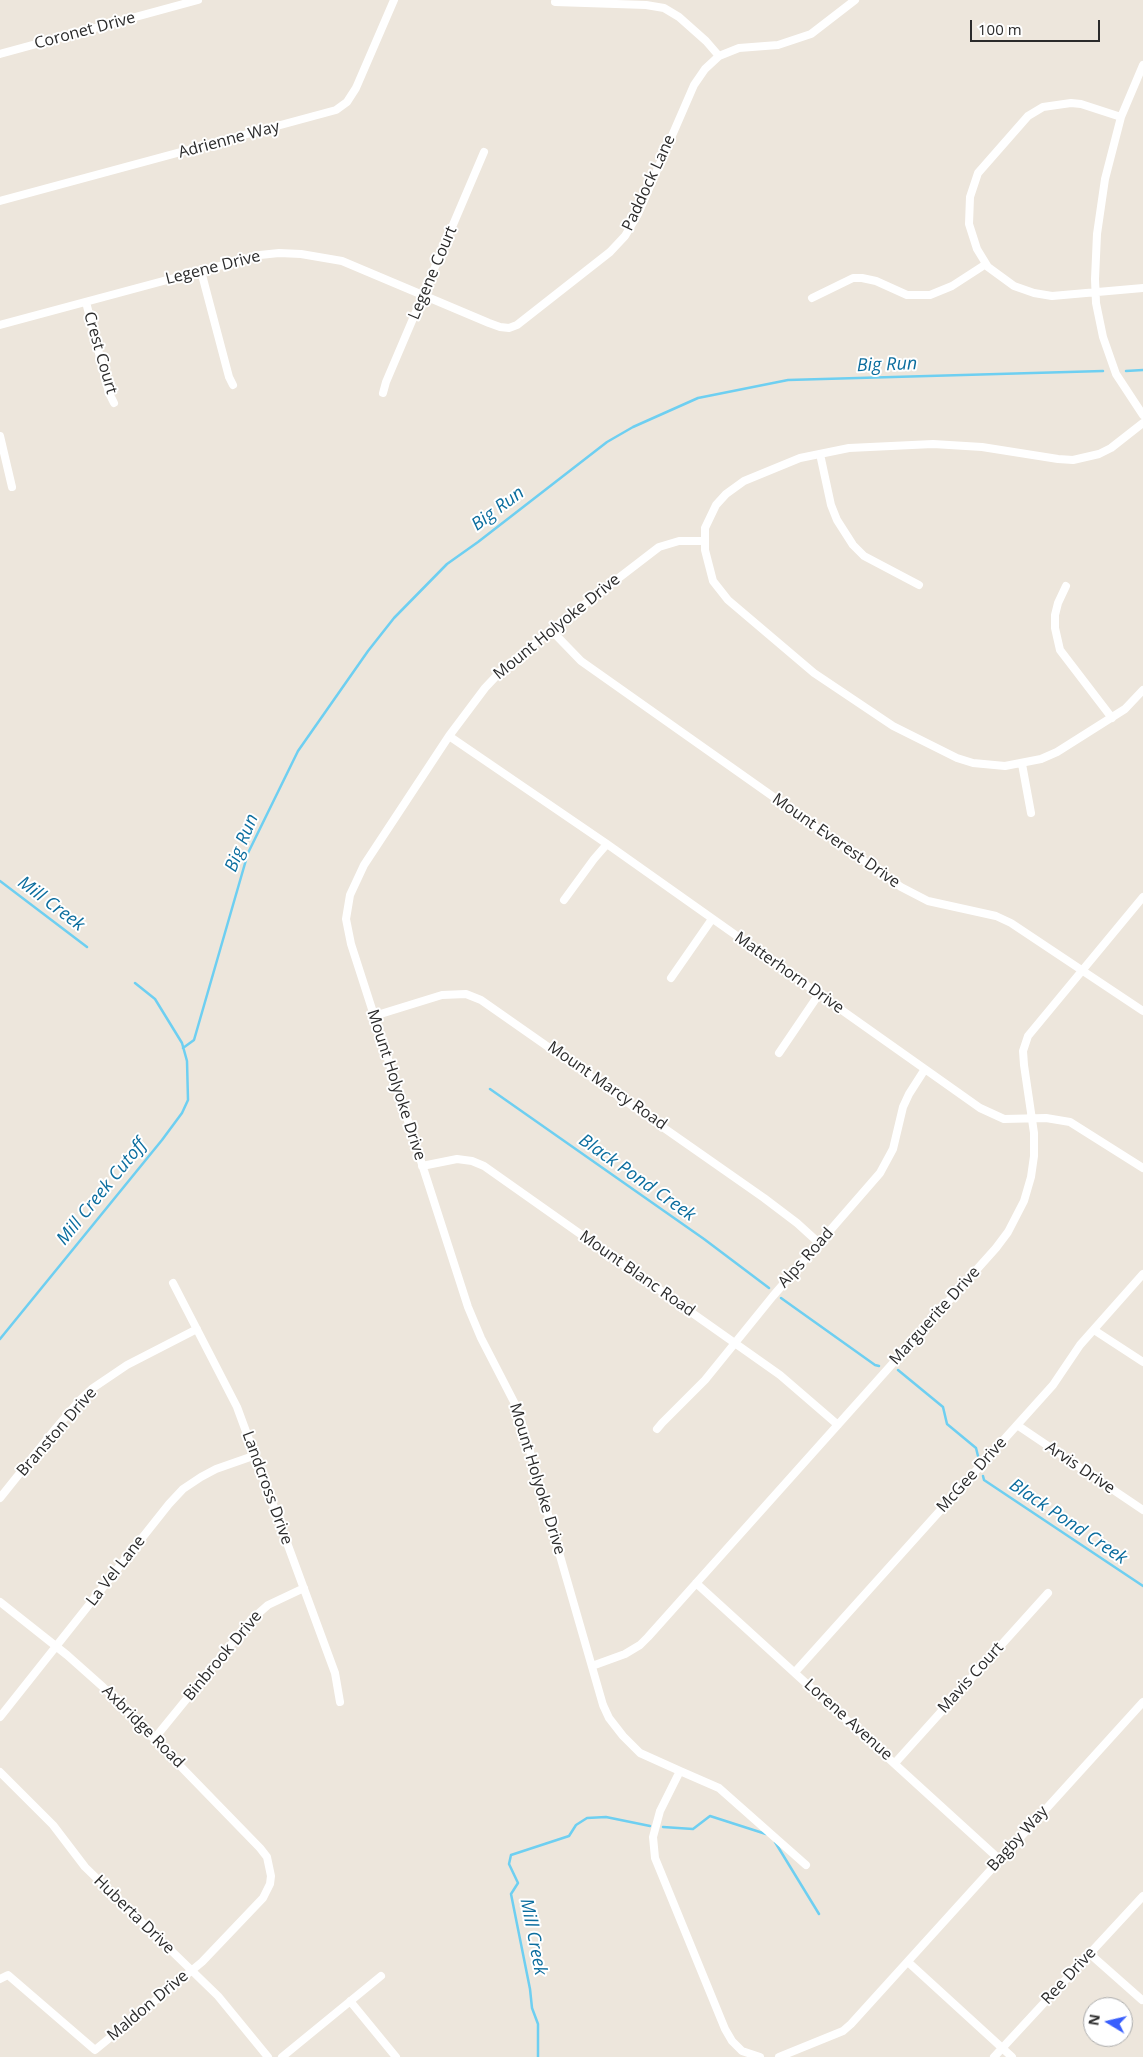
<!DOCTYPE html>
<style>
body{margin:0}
#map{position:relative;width:1143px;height:2057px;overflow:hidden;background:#ede6dc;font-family:"Open Sans",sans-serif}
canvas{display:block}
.north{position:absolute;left:1083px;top:1997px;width:50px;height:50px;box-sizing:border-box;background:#fff;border:1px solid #aaa;border-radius:50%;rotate:279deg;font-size:14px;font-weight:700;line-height:20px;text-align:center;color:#2b2b2b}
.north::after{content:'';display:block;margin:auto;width:18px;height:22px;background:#395ffd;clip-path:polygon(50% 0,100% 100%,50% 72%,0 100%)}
.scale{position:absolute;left:970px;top:20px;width:130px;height:22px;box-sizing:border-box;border:2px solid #2b2b2b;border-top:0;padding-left:6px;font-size:15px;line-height:18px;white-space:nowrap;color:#2b2b2b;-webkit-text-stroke:4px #fff;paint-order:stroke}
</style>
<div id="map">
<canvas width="1143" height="2057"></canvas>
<div class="north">N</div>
<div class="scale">100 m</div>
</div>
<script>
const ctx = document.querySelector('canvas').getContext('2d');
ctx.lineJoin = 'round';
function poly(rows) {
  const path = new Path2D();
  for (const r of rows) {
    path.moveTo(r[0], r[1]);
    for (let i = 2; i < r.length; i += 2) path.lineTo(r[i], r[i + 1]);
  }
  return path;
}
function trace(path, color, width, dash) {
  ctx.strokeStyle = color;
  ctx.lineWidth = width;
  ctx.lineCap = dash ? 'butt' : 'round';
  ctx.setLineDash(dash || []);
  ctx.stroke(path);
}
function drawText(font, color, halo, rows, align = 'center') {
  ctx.font = font + ' "Open Sans",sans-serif';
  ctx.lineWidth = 4;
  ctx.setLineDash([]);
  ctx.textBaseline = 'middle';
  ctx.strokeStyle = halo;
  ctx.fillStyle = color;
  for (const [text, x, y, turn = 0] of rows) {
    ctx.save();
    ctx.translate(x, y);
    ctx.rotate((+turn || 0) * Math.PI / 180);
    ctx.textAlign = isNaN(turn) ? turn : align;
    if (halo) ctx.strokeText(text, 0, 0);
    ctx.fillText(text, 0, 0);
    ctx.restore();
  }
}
const stream = poly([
 [1126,371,1143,370],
 [0,881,87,947],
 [183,1048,194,1040,248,853,298,751,368,651,394,618,447,564,478,542,607,442,633,427,698,398,788,380,1103,371],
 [490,1089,704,1239,769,1288],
 [781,1298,875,1365,879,1366],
 [0,1339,162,1140,182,1113,188,1100,187,1061,182,1043,155,999,135,983],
 [898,1370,943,1407,947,1424,976,1448,978,1456],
 [983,1476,984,1480,1143,1586],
 [663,1827,693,1829,710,1816,766,1834],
 [775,1842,819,1914],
 [538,2057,538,2024,532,2008,530,1989,511,1894,518,1883,509,1864,511,1855,569,1836,576,1825,587,1818,606,1817,650,1826]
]);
const minor = poly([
 [555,2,646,5,664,8,679,17,706,41,719,56],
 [0,54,198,0],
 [1143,65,1121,117,1105,179,1097,234,1095,279,1096,303,1103,337,1116,374,1143,415],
 [1121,117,1081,104,1071,103,1043,107,1028,116,978,173,970,197,969,224,977,249,988,267,1014,286,1034,293,1052,296,1143,288],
 [0,201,336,110,347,102,356,88,394,0],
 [201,271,229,377,233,385],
 [812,298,853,278,862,278,876,281,907,295,930,295,952,286,986,264],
 [86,302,109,393,114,403],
 [0,325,260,255,279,253,301,254,342,261,489,323,500,327,509,328,517,325,610,252,625,236,638,214,694,85,705,69,719,56,739,48,778,45,811,34,855,0],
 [383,393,386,382,484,152],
 [1143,423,1111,448,1099,454,1073,460,1058,459,982,447,933,444,849,448,800,458,744,481,726,494,716,505,705,528,705,550,713,581,728,600,814,673,893,726,957,758,973,763,1005,766,1041,759,1057,752,1125,709,1143,690],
 [0,436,12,487],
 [820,454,831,505,837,520,853,545,864,556,919,585],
 [705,541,679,541,659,547,551,630,501,671,485,688,449,736,364,865,350,895,346,919,351,944,468,1307,481,1338,514,1402,520,1417,603,1705,609,1718,623,1736,640,1753,680,1771,660,1811,653,1837,655,1858,725,2029,732,2041,742,2051,760,2057],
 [1066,586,1058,603,1055,615,1055,628,1060,650,1112,718],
 [551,630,581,661,901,887,928,901,996,916,1011,923,1143,1011],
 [449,736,607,844,980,1108,1004,1119,1046,1118,1070,1122,1143,1168],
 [1022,764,1031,813],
 [564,900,594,859,607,844],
 [671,978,712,919],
 [374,1016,442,995,466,994,481,1000,764,1198,797,1223,819,1243],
 [779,1053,819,994],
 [422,1166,457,1159,472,1161,484,1166,780,1375,838,1425],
 [173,1283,237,1407,335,1673,340,1702],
 [1094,1330,1143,1362],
 [1017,1425,1143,1510],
 [657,1429,662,1423,705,1380,773,1296,880,1173,893,1149,903,1107,909,1094,925,1069],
 [0,1498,56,1428,79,1401,93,1388,127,1365,197,1329],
 [696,1583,999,1859],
 [0,1602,67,1655,103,1687,154,1739,260,1848,267,1857,271,1876,270,1884,263,1898,202,1962,95,2050,8,1975,0,1979],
 [592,1666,625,1654,640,1645,648,1637,996,1248,1008,1232,1024,1201,1031,1177,1034,1156,1034,1133,1024,1065,1023,1051,1028,1036,1143,897],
 [795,1672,1053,1385,1080,1345,1143,1274],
 [0,1717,169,1504,183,1489,201,1477,216,1469,256,1455],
 [154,1739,251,1620,268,1605,304,1588],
 [895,1763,1048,1593],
 [680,1771,719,1788,806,1865],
 [0,1772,53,1825,85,1867,218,1996,268,2057],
 [1090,1954,1142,2000],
 [908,1962,1012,2057],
 [350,2001,396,2057],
 [282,2057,381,1976],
 [779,2057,843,2031,851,2024,1143,1702],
 [994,2057,1143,1896]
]);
const streetNames = [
 ["Coronet Drive",85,31,-15],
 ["Adrienne Way",229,140,-15],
 ["Paddock Lane",649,183,-65],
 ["Legene Drive",213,268,-14],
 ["Legene Court",433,273,-67],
 ["Crest Court",100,353,74],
 ["Mount Holyoke Drive",557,627,-39],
 ["Mount Everest Drive",836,841,35],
 ["Matterhorn Drive",789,973,35],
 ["Mount Holyoke Drive",396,1085,72],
 ["Mount Marcy Road",607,1086,35],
 ["Alps Road",806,1258,-48],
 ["Mount Blanc Road",637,1274,35],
 ["Marguerite Drive",935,1316,-48],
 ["Branston Drive",57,1432,-49],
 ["Arvis Drive",1080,1468,34],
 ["McGee Drive",972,1475,-48],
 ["Mount Holyoke Drive",537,1479,73],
 ["Landcross Drive",267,1488,70],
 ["La Vel Lane",116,1571,-52],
 ["Binbrook Drive",223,1656,-50],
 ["Mavis Court",971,1678,-48],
 ["Lorene Avenue",848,1720,42],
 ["Axbridge Road",143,1727,45],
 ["Bagby Way",1018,1839,-48],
 ["Huberta Drive",134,1915,44],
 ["Ree Drive",1069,1976,-47],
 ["Maldon Drive",148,2006,-40]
];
const waterNames = [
 ["Big Run",887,365,-2],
 ["Big Run",498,509,-37],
 ["Big Run",242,843,-68],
 ["Mill Creek",51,904,37],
 ["Black Pond Creek",637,1178,35],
 ["Mill Creek Cutoff",102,1192,-51],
 ["Black Pond Creek",1068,1522,34],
 ["Mill Creek",533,1937,79]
];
trace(stream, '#6ecff1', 2.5);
trace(minor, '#fff', 8);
drawText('16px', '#2b2b2b', '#fff', streetNames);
drawText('italic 18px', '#0b6d9e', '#fff', waterNames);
</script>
